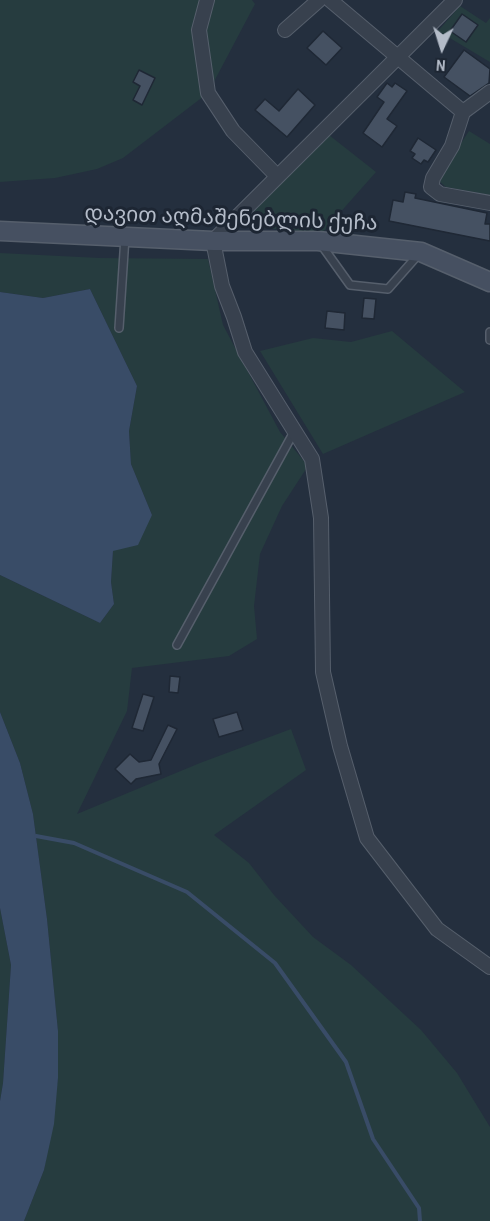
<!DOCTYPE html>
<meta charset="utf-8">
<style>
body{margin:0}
#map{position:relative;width:490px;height:1221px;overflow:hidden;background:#242f3e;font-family:"Archivo Narrow",sans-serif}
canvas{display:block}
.north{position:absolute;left:412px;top:18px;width:60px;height:60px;-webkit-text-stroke:4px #1d2633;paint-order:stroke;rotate:184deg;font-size:16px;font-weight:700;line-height:24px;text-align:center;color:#b4bcc9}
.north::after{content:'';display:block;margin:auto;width:21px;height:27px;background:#b4bcc9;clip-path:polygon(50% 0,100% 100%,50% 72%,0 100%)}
</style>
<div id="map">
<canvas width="490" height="1221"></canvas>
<div class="north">N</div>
</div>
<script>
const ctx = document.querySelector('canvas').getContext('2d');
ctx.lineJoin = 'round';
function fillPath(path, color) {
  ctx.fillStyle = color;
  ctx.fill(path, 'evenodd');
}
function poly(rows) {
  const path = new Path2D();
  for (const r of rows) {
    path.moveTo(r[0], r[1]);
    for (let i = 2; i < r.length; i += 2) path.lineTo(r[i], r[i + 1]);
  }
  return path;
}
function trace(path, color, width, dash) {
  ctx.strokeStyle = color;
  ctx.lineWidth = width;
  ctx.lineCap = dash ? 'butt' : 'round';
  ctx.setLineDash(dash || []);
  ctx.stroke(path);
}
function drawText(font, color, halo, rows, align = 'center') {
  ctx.font = font + ' "Archivo Narrow","Noto Sans Georgian",sans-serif';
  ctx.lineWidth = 6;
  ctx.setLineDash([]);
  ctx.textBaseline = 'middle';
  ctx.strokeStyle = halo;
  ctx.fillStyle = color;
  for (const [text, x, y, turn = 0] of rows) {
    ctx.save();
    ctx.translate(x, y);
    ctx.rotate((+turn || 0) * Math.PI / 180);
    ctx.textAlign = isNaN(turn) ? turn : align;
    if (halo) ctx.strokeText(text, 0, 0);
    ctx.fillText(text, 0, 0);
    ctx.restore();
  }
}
const green = poly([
 [0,0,252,0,255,4,208,93,123,158,97,169,55,178,0,182],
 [460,6,486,23,490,18,490,62,438,31],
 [469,131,490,144,490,195,446,187,439,181,441,174],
 [329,135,376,172,322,233,251,227,241,221],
 [0,253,100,258,208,259,223,325,280,432,308,466,282,506,260,554,254,606,257,639,229,656,132,668,127,711,77,814,200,763,291,729,306,770,214,835,249,863,274,895,313,937,351,965,421,1030,457,1073,490,1127,490,1221,24,1221,44,1170,58,1078,58,1031,47,919,33,814,20,763,0,712,0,575,100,623,114,604,111,582,113,551,152,515,131,464,129,431,137,386,90,289,43,298,0,292],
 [392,331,465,392,323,454,260,351,313,338,351,342],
 [0,908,11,965,3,1083,0,1101]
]);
const water = poly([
 [90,289,137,386,129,431,131,464,152,515,138,545,113,551,111,582,114,604,100,623,0,575,0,292,43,298],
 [0,712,20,763,33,814,47,919,58,1031,58,1078,54,1124,44,1170,24,1221,0,1221,0,1101,3,1083,11,965,0,908]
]);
const stream = poly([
 [36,836,74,843,187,892,275,963,346,1062,373,1139,419,1208,420,1221]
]);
const building = poly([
 [462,14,478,25,466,42,450,31,462,14],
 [323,31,342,48,326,65,307,48,323,31],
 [464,50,490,69,489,83,470,96,444,77,464,50],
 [139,70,155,78,142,105,133,100,140,86,133,82,139,70],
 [387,83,392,87,395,83,407,91,387,119,397,126,382,147,363,133,384,102,377,97,387,83],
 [298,89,315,105,287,137,255,110,265,99,279,111,298,89],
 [418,138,436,150,428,162,424,160,421,164,412,158,415,154,410,151,418,138],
 [405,192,416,194,415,198,487,213,485,224,490,224,490,241,389,221,393,200,403,202,405,192],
 [364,298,376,299,374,319,362,318,364,298],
 [327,311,345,313,344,330,325,328,327,311],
 [170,676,180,677,178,693,169,692,170,676],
 [143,694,154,697,143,731,132,728,143,694],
 [237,712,243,730,219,737,213,719,237,712],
 [168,725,177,729,159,764,161,774,136,779,131,784,115,769,130,754,139,762,151,760,168,725]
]);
const lane = poly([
 [320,243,350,285,388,289,418,255],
 [119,328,125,237],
 [490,332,490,340],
 [177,645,295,430]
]);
const street = poly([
 [207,0,199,30,208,93,233,131,277,176],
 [330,0,463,112],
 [455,0,213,241,222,286,234,317,245,352,312,459,321,518,323,672,340,746,367,838,437,929,490,967],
 [285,30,319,0],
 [490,92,463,112,452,146,433,178,431,187,440,194,490,203]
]);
const secondary = poly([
 [0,231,213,241,318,241,421,252,490,282]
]);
const streetNames = [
 ["დავით აღმაშენებლის ქუჩა",231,219,2]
];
fillPath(green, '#263c3f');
fillPath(water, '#394c67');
trace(stream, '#394c67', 4);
fillPath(building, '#455162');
trace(building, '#1f2835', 1.5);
trace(lane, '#565f6c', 10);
trace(street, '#565f6c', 16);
trace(secondary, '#565f6c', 21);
trace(lane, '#38414e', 7);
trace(street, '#38414e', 14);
trace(secondary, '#465061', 18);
drawText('21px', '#b4bcc9', '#1d2633', streetNames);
</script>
